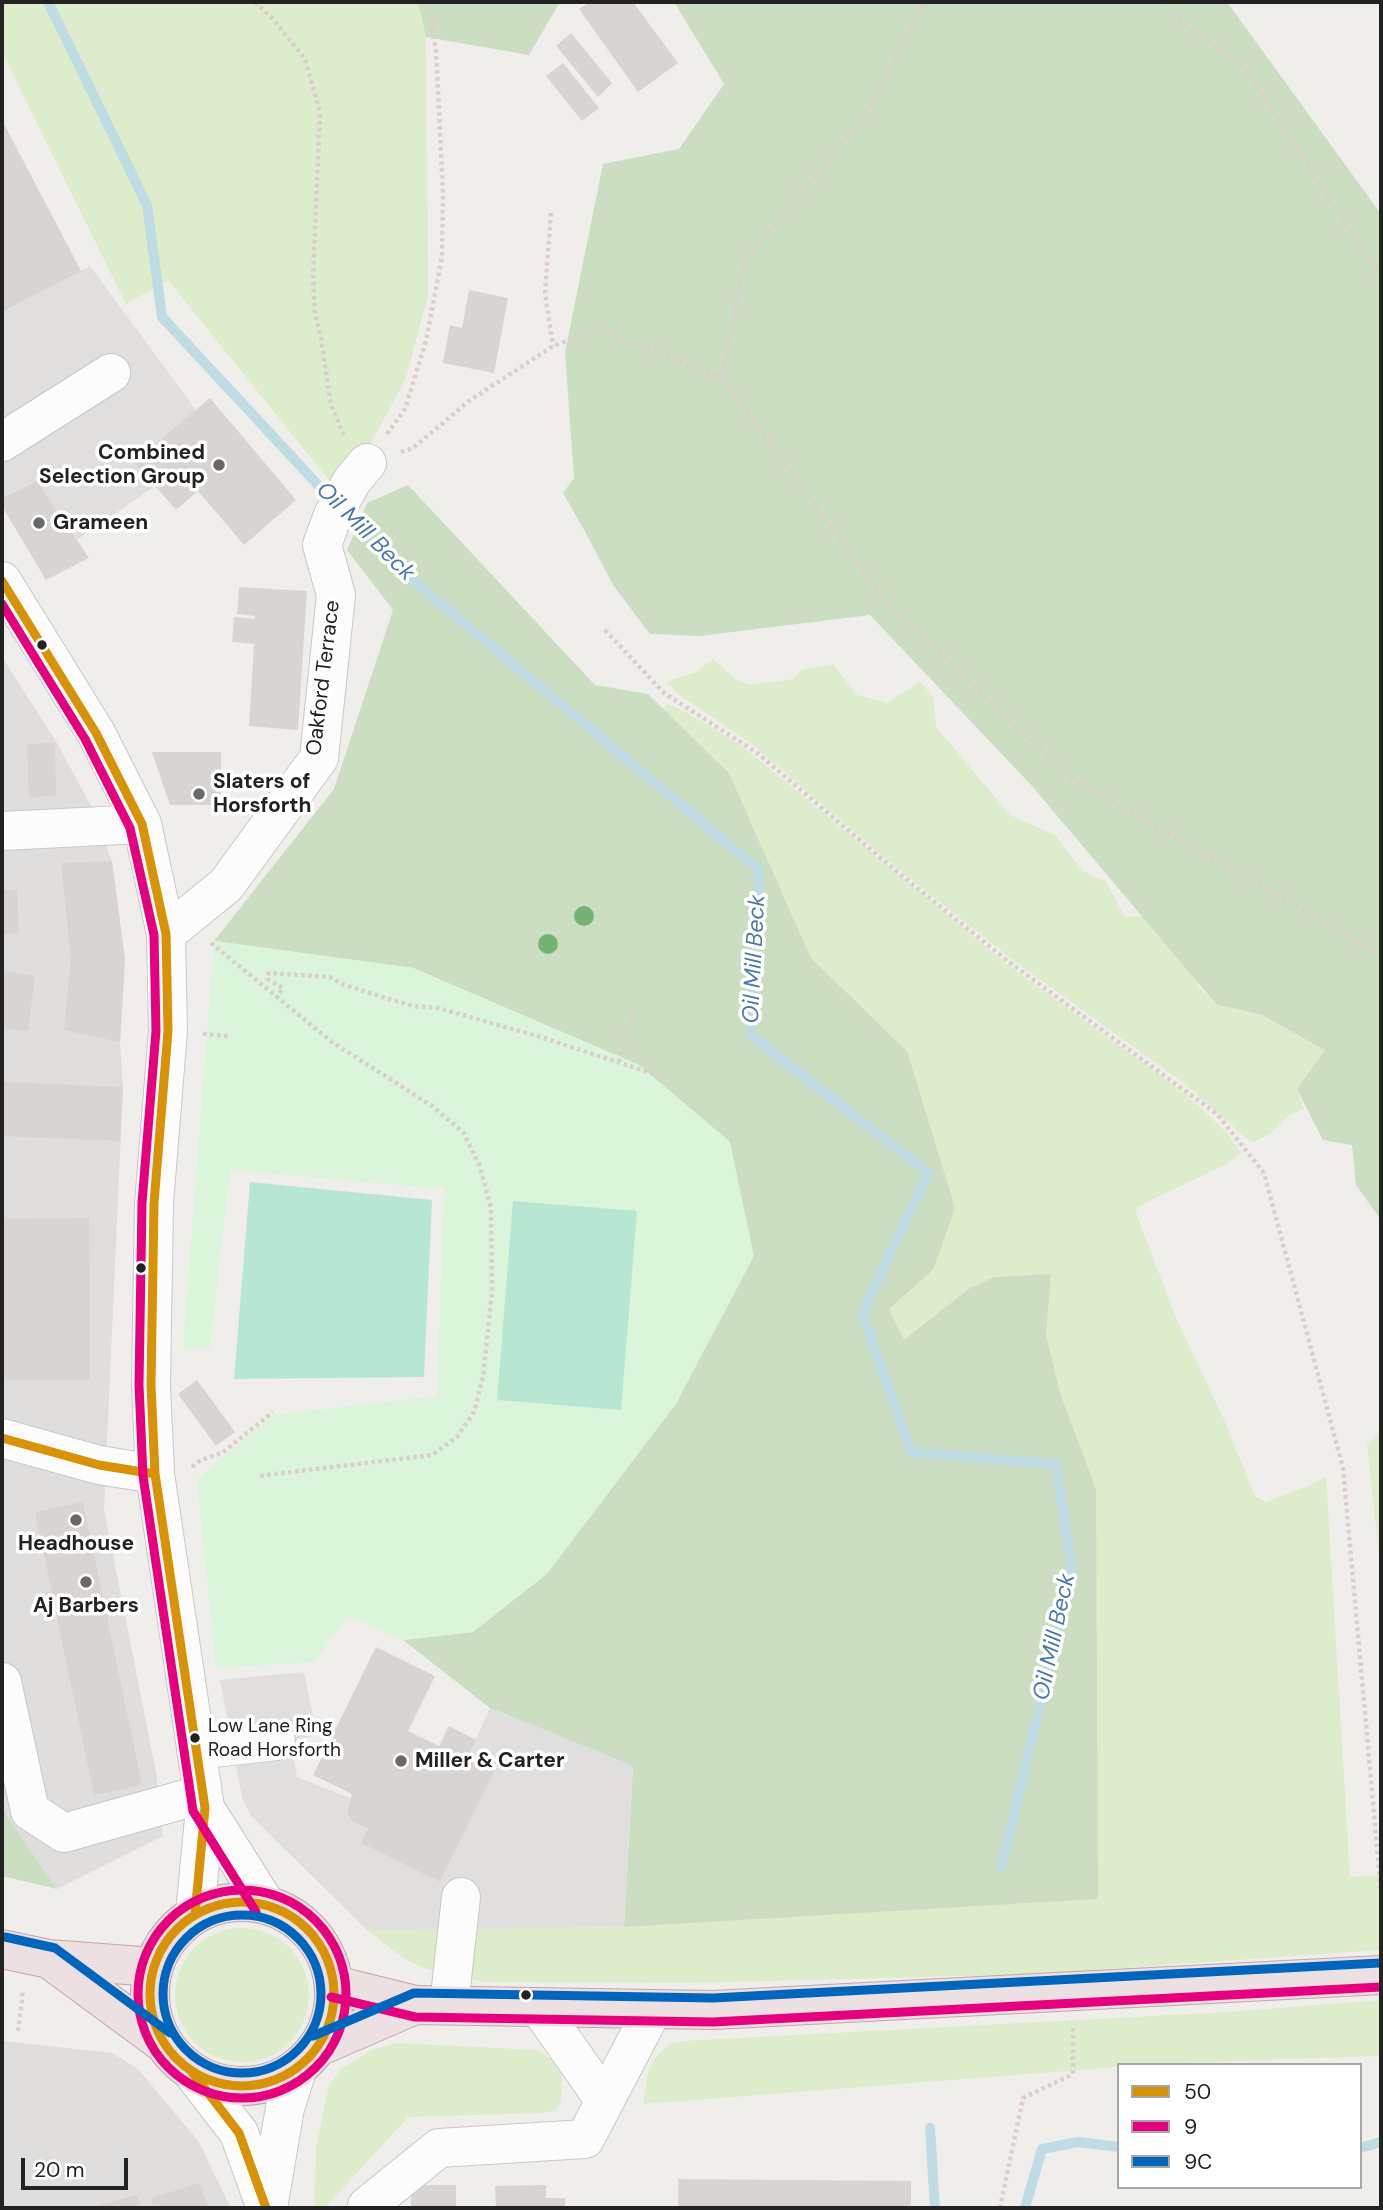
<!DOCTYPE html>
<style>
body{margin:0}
#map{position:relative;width:1383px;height:2210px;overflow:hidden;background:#f0eeeb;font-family:"DM Sans",sans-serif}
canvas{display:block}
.frame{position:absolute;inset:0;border:4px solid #222;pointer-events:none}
.legend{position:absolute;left:1117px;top:2063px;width:245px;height:126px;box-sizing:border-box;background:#fff;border:2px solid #a7a7a7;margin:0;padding:9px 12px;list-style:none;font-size:21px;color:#222}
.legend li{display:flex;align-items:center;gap:14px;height:35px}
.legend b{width:35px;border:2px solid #a7a7a7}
.scale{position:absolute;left:21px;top:2158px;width:107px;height:32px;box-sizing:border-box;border:4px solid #222;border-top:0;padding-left:9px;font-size:21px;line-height:24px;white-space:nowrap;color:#222;-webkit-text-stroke:5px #fff;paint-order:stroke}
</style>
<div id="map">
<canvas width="1383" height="2210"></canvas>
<div class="frame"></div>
<ul class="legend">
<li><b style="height:9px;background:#d79205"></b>50</li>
<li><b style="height:9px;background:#e5007d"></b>9</li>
<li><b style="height:9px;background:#0065bd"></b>9C</li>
</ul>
<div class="scale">20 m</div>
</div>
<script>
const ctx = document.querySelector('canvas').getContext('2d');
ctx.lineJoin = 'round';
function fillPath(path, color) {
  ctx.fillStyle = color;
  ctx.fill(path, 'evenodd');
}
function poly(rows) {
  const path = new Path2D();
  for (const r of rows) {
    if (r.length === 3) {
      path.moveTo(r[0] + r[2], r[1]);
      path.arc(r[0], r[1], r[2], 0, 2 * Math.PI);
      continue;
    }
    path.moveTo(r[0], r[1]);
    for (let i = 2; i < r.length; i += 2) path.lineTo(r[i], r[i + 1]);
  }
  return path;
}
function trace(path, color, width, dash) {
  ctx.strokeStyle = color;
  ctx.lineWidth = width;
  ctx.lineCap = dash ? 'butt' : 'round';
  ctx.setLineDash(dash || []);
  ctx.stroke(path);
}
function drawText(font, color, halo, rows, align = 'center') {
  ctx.font = font + ' "DM Sans",sans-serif';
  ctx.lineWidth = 7;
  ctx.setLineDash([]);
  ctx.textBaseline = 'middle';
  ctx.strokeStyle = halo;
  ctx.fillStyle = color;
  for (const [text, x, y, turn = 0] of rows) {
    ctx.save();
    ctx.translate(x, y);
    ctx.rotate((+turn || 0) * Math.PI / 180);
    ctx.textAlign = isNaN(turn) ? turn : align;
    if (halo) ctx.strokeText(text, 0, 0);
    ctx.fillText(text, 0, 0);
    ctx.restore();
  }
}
const residential = poly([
 [2,657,57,743,91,806,112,861,125,960,120,1042,123,1087,104,1509,156,1772,163,1836,57,1889,2,1808],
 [2,2041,112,2053,138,2069,199,2142,231,2208,2,2208]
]);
const grass = poly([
 [2,2,418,2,426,37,428,296,405,381,369,446,336,489,168,280,126,304,2,52],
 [713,659,734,678,750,685,793,679,802,669,834,665,857,695,888,703,920,681,933,697,936,727,1010,815,1055,835,1083,871,1106,882,1125,917,1174,914,1199,942,1197,985,1215,1003,1262,1015,1326,1050,1297,1089,1304,1109,1290,1115,1268,1135,1254,1142,1247,1139,1185,1084,1014,961,897,868,750,743,681,696,666,682,696,672],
 [667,704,684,711,742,746,1007,964,1187,1095,1227,1133,1241,1153,1225,1165,1147,1202,1135,1210,1176,1318,1222,1415,1255,1496,1266,1502,1311,1485,1326,1476,1350,1877,1381,1875,1381,1950,1035,1974,690,1983,483,1982,427,1969,406,1960,367,1930,624,1927,1098,1899,1060,1393,1046,1335,1051,1274,994,1277,970,1288,904,1341,889,1309,933,1270,907,1051,811,958,729,773,664,710],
 [1381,1431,1381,1635,1379,1554,1367,1445],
 [242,1995,67],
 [1381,2000,1381,2056,1119,2065,1119,2067,643,2104,648,2072,656,2057,669,2044,682,2041,1229,2012],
 [396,2043,538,2050,553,2061,562,2075,561,2103,556,2110,543,2113,408,2117,325,2208,314,2208,316,2149,329,2085,341,2069,369,2051]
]);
const forest = poly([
 [418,2,560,2,529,55,426,37],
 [674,2,1227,2,1381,214,1381,1220,1356,1185,1352,1145,1323,1140,1297,1089,1325,1050,1262,1015,1216,1004,1032,786,870,615,700,636,650,634,613,585,587,535,563,493,574,478,565,352,603,164,679,149,724,84],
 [408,485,595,685,648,694,729,773,811,958,907,1051,955,1208,933,1270,889,1309,904,1340,970,1288,994,1277,1051,1274,1046,1335,1060,1393,1096,1490,1098,1899,624,1927,633,1766,490,1708,403,1640,473,1632,503,1608,730,1142,639,1065,413,968,214,941,334,789,393,610,347,550,367,503],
 [2,1808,57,1889,2,1876]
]);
const park = poly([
 [214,941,413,968,639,1065,730,1142,754,1256,676,1404,547,1574,473,1632,403,1640,348,1616,314,1662,216,1668,197,1479,273,1415,437,1396,444,1189,230,1170,210,1349,183,1349]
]);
const pitch = poly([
 [250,1182,432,1200,424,1377,234,1379],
 [513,1201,637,1211,621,1410,497,1400]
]);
const parking = poly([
 [90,266,196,410,135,461,155,486,77,540,37,481,2,498,2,312],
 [304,1672,317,1735,291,1741,297,1777,350,1798,347,1811,368,1829,361,1843,440,1882,496,1768,469,1754,490,1708,633,1766,624,1927,367,1930,251,1816,242,1797,220,1680]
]);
const stream = poly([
 [48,2,147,205,162,317,332,500],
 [343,511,386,558,759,870,751,1035,928,1173,862,1314,911,1452,1056,1464,1072,1572,1001,1867],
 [930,2128,935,2208],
 [1360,2148,1381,2142],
 [1025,2208,1042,2149,1078,2142,1119,2147]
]);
const building = poly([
 [590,2,633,2,678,63,638,92,579,9],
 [571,33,612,83,598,97,556,46],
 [563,63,599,108,582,121,546,76],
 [2,120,81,271,2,312],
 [469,290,508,298,494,373,443,363,450,325,462,328],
 [210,398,296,500,244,545,198,491,176,510,134,462],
 [37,481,89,558,46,580,2,506,2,498],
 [239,587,307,591,298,730,249,726,254,644,232,642,234,617,254,619,255,616,237,614],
 [55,743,56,796,29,797,27,744],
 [152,752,221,752,221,805,170,805],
 [112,861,125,960,120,1042,64,1030,71,957,61,863],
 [2,890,17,890,19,933,2,934],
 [2,971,35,976,28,1031,2,1028],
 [2,1082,123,1087,120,1141,2,1136],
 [89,1218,90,1380,2,1380,2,1219],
 [197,1380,235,1432,216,1446,178,1394],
 [83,1502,142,1785,94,1795,35,1512],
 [376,1647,435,1676,408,1731,439,1746,449,1726,476,1740,469,1754,496,1768,440,1882,361,1843,368,1829,352,1821,347,1811,352,1794,313,1775],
 [678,2179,911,2181,911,2208,678,2208],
 [200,2183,208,2208,154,2208,151,2198],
 [411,2185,456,2185,456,2208,411,2208],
 [546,2185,546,2198,565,2198,565,2208,496,2208,495,2186],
 [137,2195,141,2208,91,2208,91,2207]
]);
const path = poly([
 [255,2,272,18,305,59,320,112,313,277,315,314,321,338,331,405,344,435],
 [1167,2,1178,19,1245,68,1381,278],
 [551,213,545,293,553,346],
 [722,378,884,600,1073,780,1264,887,1381,956],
 [387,434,405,409,426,341,442,257,443,193,436,51,428,2],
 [401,452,413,448,469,401,553,346,598,329,722,378,745,260,865,116,925,2],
 [605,630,664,693,756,752,895,870,1009,962,1217,1114,1264,1173,1343,1468,1381,1892],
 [211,943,332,1042,432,1106,463,1132,479,1164,491,1208,492,1292,483,1377,474,1412,457,1437,432,1455,258,1476],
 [276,999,283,988,267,979,269,973,330,977,342,984,379,996,413,1006,438,1008,544,1038,660,1076],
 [203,1034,228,1036],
 [619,1062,621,1044,632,1015,638,1017],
 [192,1467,201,1460,222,1453,273,1412],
 [18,2031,23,1991],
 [1000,2208,1023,2098,1073,2074,1073,2026]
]);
const minor = poly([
 [2,442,111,373],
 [2,581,96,733,142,824,166,934,168,1031,154,1203,151,1385,155,1474,205,1808,195,1914],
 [2,831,142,824],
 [166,934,226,885,319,758,336,595,322,545,333,515,352,481,367,463],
 [2,1438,99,1465,155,1474],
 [2,1682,30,1811,64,1833,203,1794],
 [196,1750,276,1741],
 [205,1808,266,1905],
 [449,2005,461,1897],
 [539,2007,605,2101],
 [192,2072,239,2133,266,2208],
 [268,2208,285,2108,298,2067],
 [367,2208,367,2206,439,2148,585,2139,653,2009]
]);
const highway = poly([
 [242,1994,92],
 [2,1949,49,1959,153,1967],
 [49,1959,163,2043],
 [334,1985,415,2005,713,2010,1381,1975],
 [318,2047,415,2005]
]);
const bus1 = poly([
 [2,581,96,733,142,824,166,934,168,1031,154,1203,151,1385,155,1474,205,1808,195,1914],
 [2,1438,99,1465,155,1474],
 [242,1994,92],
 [192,2072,239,2133,266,2208]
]);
const bus2 = poly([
 [2,604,85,739,130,828,154,935,156,1031,142,1203,139,1385,143,1476,193,1811,256,1912],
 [242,1994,104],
 [331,1997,415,2017,713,2022,1381,1987]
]);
const bus3 = poly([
 [242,1994,79],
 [5,1937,55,1948,170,2033],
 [313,2036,414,1993,713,1998,1380,1963]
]);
const trees = [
 [584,916],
 [548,944]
];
const markers = [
 [219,465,7,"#6a6968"],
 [39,523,7,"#6a6968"],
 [42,645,6,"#222"],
 [199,794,7,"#6a6968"],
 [141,1268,6,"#222"],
 [76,1520,7,"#6a6968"],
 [86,1582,7,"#6a6968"],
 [195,1738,6,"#222"],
 [401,1761,7,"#6a6968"],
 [526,1995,6,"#222"]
];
const busNames = [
 ["Low Lane Ring",208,1727],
 ["Road Horsforth",208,1751]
];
const poiNames = [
 ["Combined",205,453,"right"],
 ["Selection Group",205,477,"right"],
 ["Grameen",53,523],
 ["Slaters of",213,782],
 ["Horsforth",213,806],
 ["Headhouse",76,1544,"center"],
 ["Aj Barbers",86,1606,"center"],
 ["Miller & Carter",415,1761]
];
const streetNames = [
 ["Oakford Terrace",324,678,-83]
];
const waterNames = [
 ["Oil Mill Beck",365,532,45],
 ["Oil Mill Beck",755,959,-87],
 ["Oil Mill Beck",1055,1637,-78]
];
fillPath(residential, '#dfdedc');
fillPath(grass, '#ddeccb');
fillPath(forest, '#cbdec1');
fillPath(park, '#daf5da');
fillPath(pitch, '#b7e6d2');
fillPath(parking, '#e0dfde');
trace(stream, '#bfdbe3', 10);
fillPath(building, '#d7d4d2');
trace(minor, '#c9c8c7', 40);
trace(highway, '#c5a2ac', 40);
trace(path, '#dccecd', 4.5, [3.5, 3.5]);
trace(minor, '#fdfcfc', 38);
trace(highway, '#ece0e2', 38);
trace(bus1, '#d79205', 9);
trace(bus2, '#e5007d', 9);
trace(bus3, '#0065bd', 9);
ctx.fillStyle = '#73b476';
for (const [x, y] of trees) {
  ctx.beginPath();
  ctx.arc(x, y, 10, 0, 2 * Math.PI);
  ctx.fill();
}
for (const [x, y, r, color] of markers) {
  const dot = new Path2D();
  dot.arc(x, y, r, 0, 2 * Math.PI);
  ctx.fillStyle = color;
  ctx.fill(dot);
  trace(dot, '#fff', 2.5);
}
drawText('19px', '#222', '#fff', busNames, 'left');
drawText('bold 21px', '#222', '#fff', poiNames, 'left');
drawText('21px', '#222', '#fff', streetNames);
drawText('italic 23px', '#4a7aab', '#fff', waterNames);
</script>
